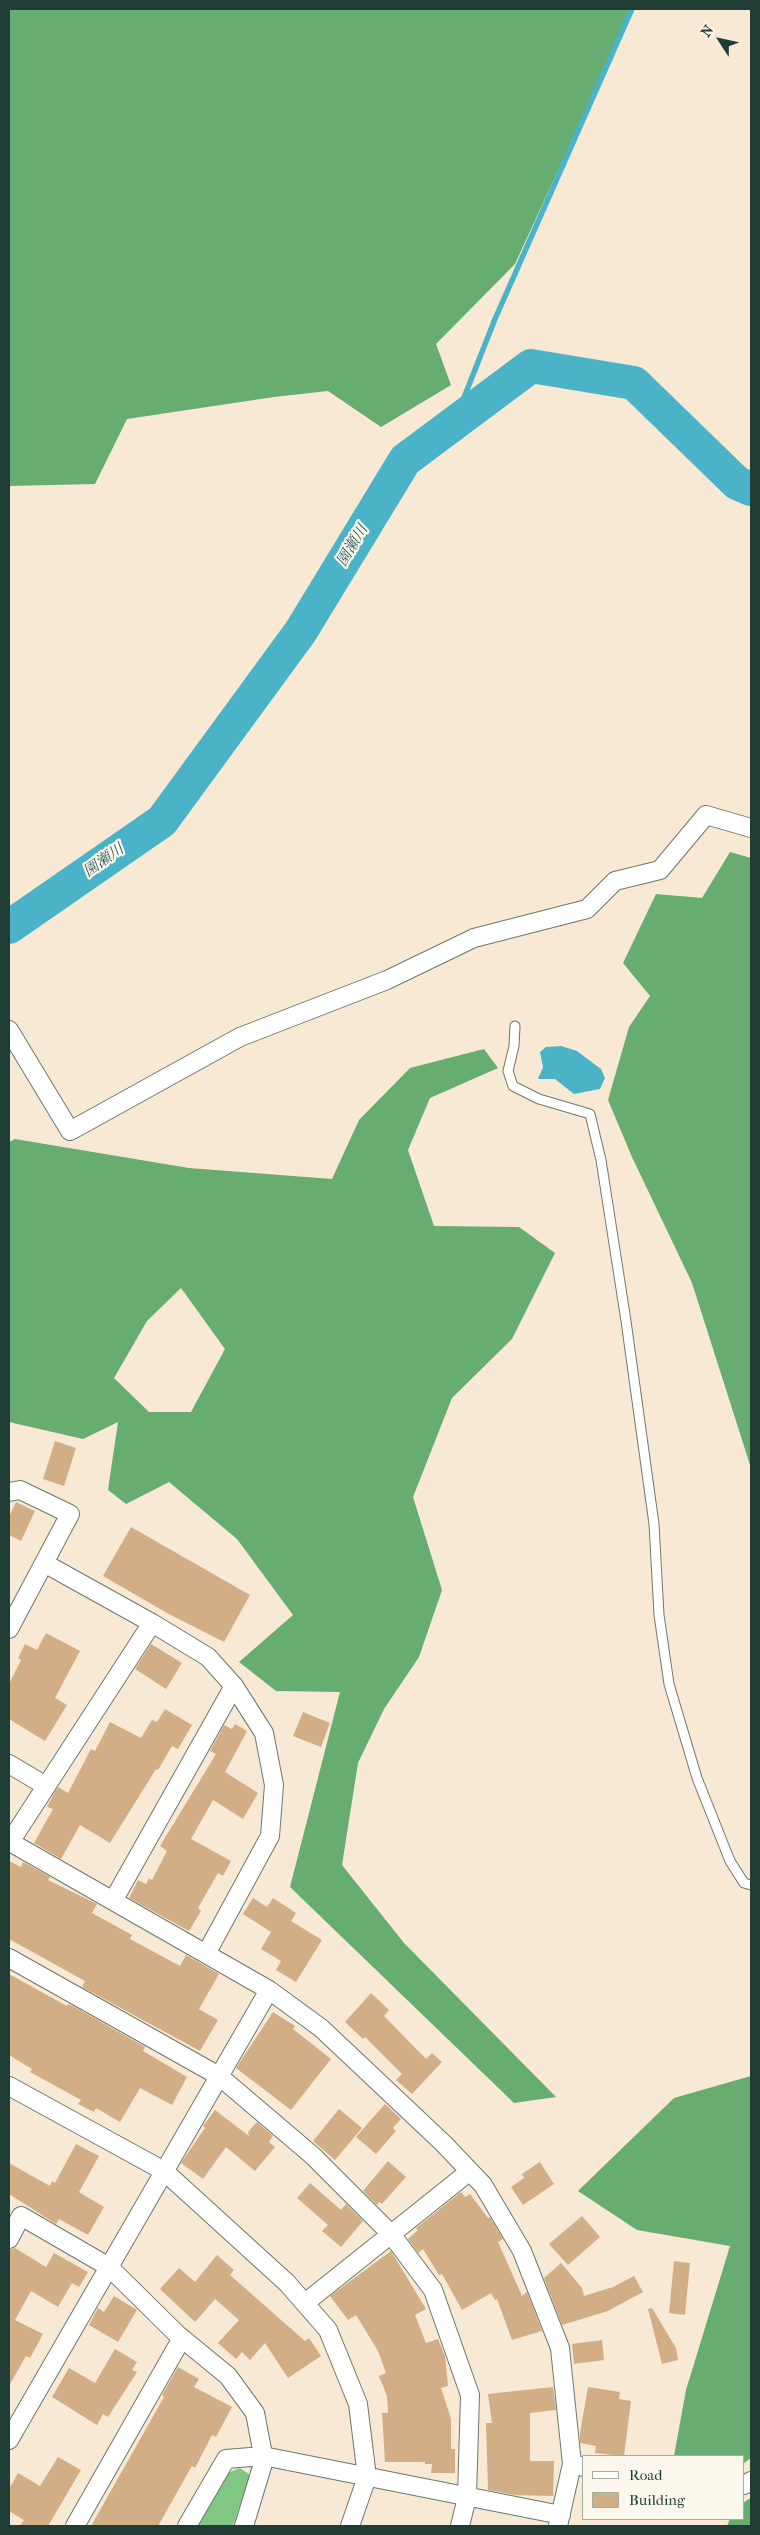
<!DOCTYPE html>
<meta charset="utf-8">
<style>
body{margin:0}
#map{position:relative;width:760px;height:2535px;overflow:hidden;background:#f7e9d3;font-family:"IM FELL French Canon",serif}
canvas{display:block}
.frame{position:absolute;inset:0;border:10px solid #1f3d34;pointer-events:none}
.legend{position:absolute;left:582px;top:2455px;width:162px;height:65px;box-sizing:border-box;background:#fbf7ec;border:1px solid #a3ada2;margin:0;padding:6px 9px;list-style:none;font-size:15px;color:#1f3d34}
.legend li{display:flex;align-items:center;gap:10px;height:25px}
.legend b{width:25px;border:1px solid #a3ada2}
.north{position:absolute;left:695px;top:15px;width:50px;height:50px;-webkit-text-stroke:4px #fbf7ec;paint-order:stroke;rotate:305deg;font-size:14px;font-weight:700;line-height:20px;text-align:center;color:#1f3d34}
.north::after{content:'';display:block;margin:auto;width:18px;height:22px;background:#1f3d34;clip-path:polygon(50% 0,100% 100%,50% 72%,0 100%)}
</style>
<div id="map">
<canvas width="760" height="2535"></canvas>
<div class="frame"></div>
<ul class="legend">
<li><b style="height:6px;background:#fff"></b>Road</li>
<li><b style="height:14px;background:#d2ae86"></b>Building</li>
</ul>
<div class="north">N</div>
</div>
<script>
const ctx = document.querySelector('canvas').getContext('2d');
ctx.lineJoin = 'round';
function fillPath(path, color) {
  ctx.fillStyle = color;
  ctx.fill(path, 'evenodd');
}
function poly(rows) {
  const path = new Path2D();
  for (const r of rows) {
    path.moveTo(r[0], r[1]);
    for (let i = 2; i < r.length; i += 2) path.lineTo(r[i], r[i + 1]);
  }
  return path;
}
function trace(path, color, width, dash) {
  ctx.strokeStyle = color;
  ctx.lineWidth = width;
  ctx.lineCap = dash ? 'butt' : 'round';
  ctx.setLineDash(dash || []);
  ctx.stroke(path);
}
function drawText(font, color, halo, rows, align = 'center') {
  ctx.font = font + ' "IM FELL French Canon","Noto Serif JP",serif';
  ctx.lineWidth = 4.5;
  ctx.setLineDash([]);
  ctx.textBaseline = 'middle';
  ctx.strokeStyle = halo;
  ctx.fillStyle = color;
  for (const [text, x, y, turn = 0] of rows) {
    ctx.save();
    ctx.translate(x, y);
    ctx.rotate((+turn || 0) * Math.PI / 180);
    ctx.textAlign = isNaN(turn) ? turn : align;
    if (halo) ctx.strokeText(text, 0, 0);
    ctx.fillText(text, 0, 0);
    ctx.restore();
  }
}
const green = poly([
 [240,2468,250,2475,233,2526,197,2526,225,2474]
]);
const forest = poly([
 [9,9,632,9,515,264,436,344,451,385,381,427,328,391,274,397,127,419,95,484,9,486],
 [730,852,751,858,751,1468,692,1283,632,1157,608,1100,629,1027,650,996,623,963,656,894,702,898],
 [484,1049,498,1068,430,1098,408,1150,434,1226,519,1227,555,1253,512,1339,452,1398,413,1497,442,1590,419,1657,384,1709,358,1763,342,1865,404,1943,556,2097,514,2103,290,1887,340,1692,276,1691,239,1662,293,1615,237,1539,169,1482,126,1504,108,1490,118,1422,83,1439,9,1422,9,1142,15,1139,189,1168,332,1179,359,1120,410,1068],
 [181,1288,225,1349,191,1412,149,1412,114,1378,147,1321],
 [751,2076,751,2458,744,2463,744,2456,674,2456,686,2390,730,2246,637,2230,578,2191,674,2098],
 [751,2498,751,2526,727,2526,730,2519,744,2519,744,2502]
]);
const water = poly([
 [561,1046,577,1051,601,1069,605,1078,600,1089,574,1094,555,1079,538,1079,543,1067,540,1052,546,1047]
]);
const stream = poly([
 [454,423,495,319,632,9]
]);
const river = poly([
 [9,927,162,821,301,631,405,460,531,366,634,383,737,483,751,489]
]);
const building = poly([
 [55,1441,76,1448,64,1486,43,1479],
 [16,1502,35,1511,21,1541,9,1535,9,1517],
 [131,1527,250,1595,224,1642,167,1613,103,1576],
 [46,1633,80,1651,55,1698,67,1705,45,1741,9,1719,9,1684,21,1660,18,1658,25,1644,37,1650],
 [151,1644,182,1663,166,1689,135,1669],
 [165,1709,192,1725,178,1749,172,1746,158,1770,156,1769,110,1843,80,1825,61,1859,34,1843,53,1809,47,1807,54,1793,58,1787,68,1793,91,1749,95,1751,110,1722,141,1738,152,1720,157,1722],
 [303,1712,330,1723,321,1747,293,1736],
 [235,1724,247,1731,225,1772,258,1793,243,1819,213,1800,191,1839,231,1861,223,1876,218,1873,198,1908,201,1911,189,1931,129,1898,138,1880,146,1884,149,1878,152,1880,167,1851,160,1846,216,1754,210,1751,224,1725,232,1729],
 [9,1861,21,1867,23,1862,50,1877,48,1880,97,1904,92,1913,132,1935,130,1939,180,1966,186,1955,219,1974,199,2009,218,2020,200,2051,82,1987,85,1981,9,1939],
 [253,1898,267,1907,273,1898,296,1913,291,1921,322,1940,296,1982,276,1970,281,1961,261,1949,271,1932,243,1914],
 [9,1974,67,2006,68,2004,73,2006,145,2047,143,2051,187,2077,172,2105,140,2088,120,2122,96,2108,94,2112,78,2104,81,2100,30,2072,32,2069,9,2055],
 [371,1993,389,2010,384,2016,426,2059,432,2053,442,2062,412,2094,396,2080,402,2074,365,2037,363,2039,345,2022],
 [273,2012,295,2026,293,2029,331,2059,291,2110,236,2068],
 [385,2104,401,2119,393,2128,396,2131,376,2154,356,2137],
 [339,2109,362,2128,335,2160,313,2141],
 [215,2110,249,2136,248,2132,257,2122,273,2136,269,2142,275,2147,255,2171,226,2147,203,2179,181,2163,205,2128,203,2126],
 [76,2144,99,2156,79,2192,104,2207,88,2235,59,2219,56,2224,9,2194,9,2163,50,2186,52,2181,55,2183],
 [388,2161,406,2177,382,2204,379,2202,377,2205,363,2191],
 [540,2162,554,2184,523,2205,511,2187,524,2178,522,2174],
 [310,2183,341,2210,346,2204,363,2221,341,2247,322,2231,328,2225,297,2198],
 [461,2192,465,2197,470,2194,488,2218,490,2217,503,2239,498,2242,522,2296,527,2292,542,2331,512,2340,497,2299,495,2300,491,2293,462,2310,442,2274,439,2275,423,2249,418,2253,408,2239,418,2230,416,2228],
 [582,2216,600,2237,568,2265,549,2244],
 [15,2248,46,2267,54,2253,88,2272,79,2287,72,2283,58,2307,31,2291,15,2320,43,2334,30,2358,26,2356,9,2386,9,2250],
 [391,2251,426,2309,415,2315,426,2343,438,2339,445,2356,448,2386,441,2388,451,2419,451,2449,455,2449,455,2473,431,2473,432,2464,425,2464,425,2462,385,2462,382,2413,388,2413,387,2396,379,2376,386,2373,378,2351,356,2315,348,2320,330,2296],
 [217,2255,234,2270,230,2275,305,2341,309,2338,321,2356,288,2378,265,2343,250,2360,242,2352,236,2359,218,2343,239,2320,215,2299,195,2322,160,2289,179,2268,195,2282],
 [674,2261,690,2263,685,2315,669,2313],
 [561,2263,582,2288,584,2296,613,2287,634,2276,643,2292,608,2311,562,2325,544,2278],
 [114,2296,137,2310,118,2342,89,2325,98,2308,104,2312],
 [652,2308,676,2348,678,2360,662,2364,648,2309],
 [602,2340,604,2360,574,2364,572,2344],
 [115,2349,137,2362,132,2370,137,2372,108,2417,103,2414,97,2425,52,2397,69,2368,95,2383],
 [178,2367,199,2379,194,2387,232,2407,216,2437,212,2435,195,2468,192,2466,158,2526,91,2526,164,2397,162,2395],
 [553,2387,556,2410,530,2413,530,2461,554,2461,553,2496,515,2495,488,2490,486,2423,492,2423,488,2394],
 [588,2387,620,2392,619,2399,631,2401,624,2456,595,2453,596,2446,580,2443,580,2433],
 [58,2457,81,2470,48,2526,20,2526,24,2520,9,2511,9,2489,18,2473,40,2486]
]);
const lane = poly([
 [515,1026,514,1046,508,1071,513,1086,539,1099,590,1114,601,1160,626,1321,654,1524,659,1615,669,1684,697,1778,730,1861,744,1883,751,1885]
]);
const street = poly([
 [9,1030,70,1131,240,1037,387,980,474,938,587,909,615,881,660,870,706,815,751,828],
 [9,1492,20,1490,70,1514,9,1629],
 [152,1623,208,1657,234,1686,264,1733,274,1785,270,1836,206,1954],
 [9,1764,46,1786],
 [113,1901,234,1686],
 [9,1958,219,2076,313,2156,391,2234,433,2290,470,2395,467,2497,460,2526],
 [269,1990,321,2028,443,2143,483,2185,522,2251,560,2348,572,2464],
 [9,2086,164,2171,287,2283,328,2330,358,2404,367,2477,350,2526],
 [9,2239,21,2216,109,2267,269,1990,10,1842,152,1623,44,1563],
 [305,2303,470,2171],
 [9,2440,109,2267,178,2335,228,2376,255,2413,264,2460,244,2526],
 [744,2485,751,2481],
 [75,2526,182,2338],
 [187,2526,226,2459,263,2456,561,2515],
 [558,2526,572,2464,584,2467]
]);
const waterNames = [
 ["園瀬川",353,546,-59],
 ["園瀬川",104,861,-35]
];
fillPath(green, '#7fc783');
fillPath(forest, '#67ac71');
fillPath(water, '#4ab3c8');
trace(stream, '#4ab3c8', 5.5);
trace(river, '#4ab3c8', 34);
fillPath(building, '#d2ae86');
trace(lane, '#6b796c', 11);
trace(street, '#6b796c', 20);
trace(lane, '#fff', 9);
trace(street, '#fff', 18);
drawText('italic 15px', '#2c6060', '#fbf7ec', waterNames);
</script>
